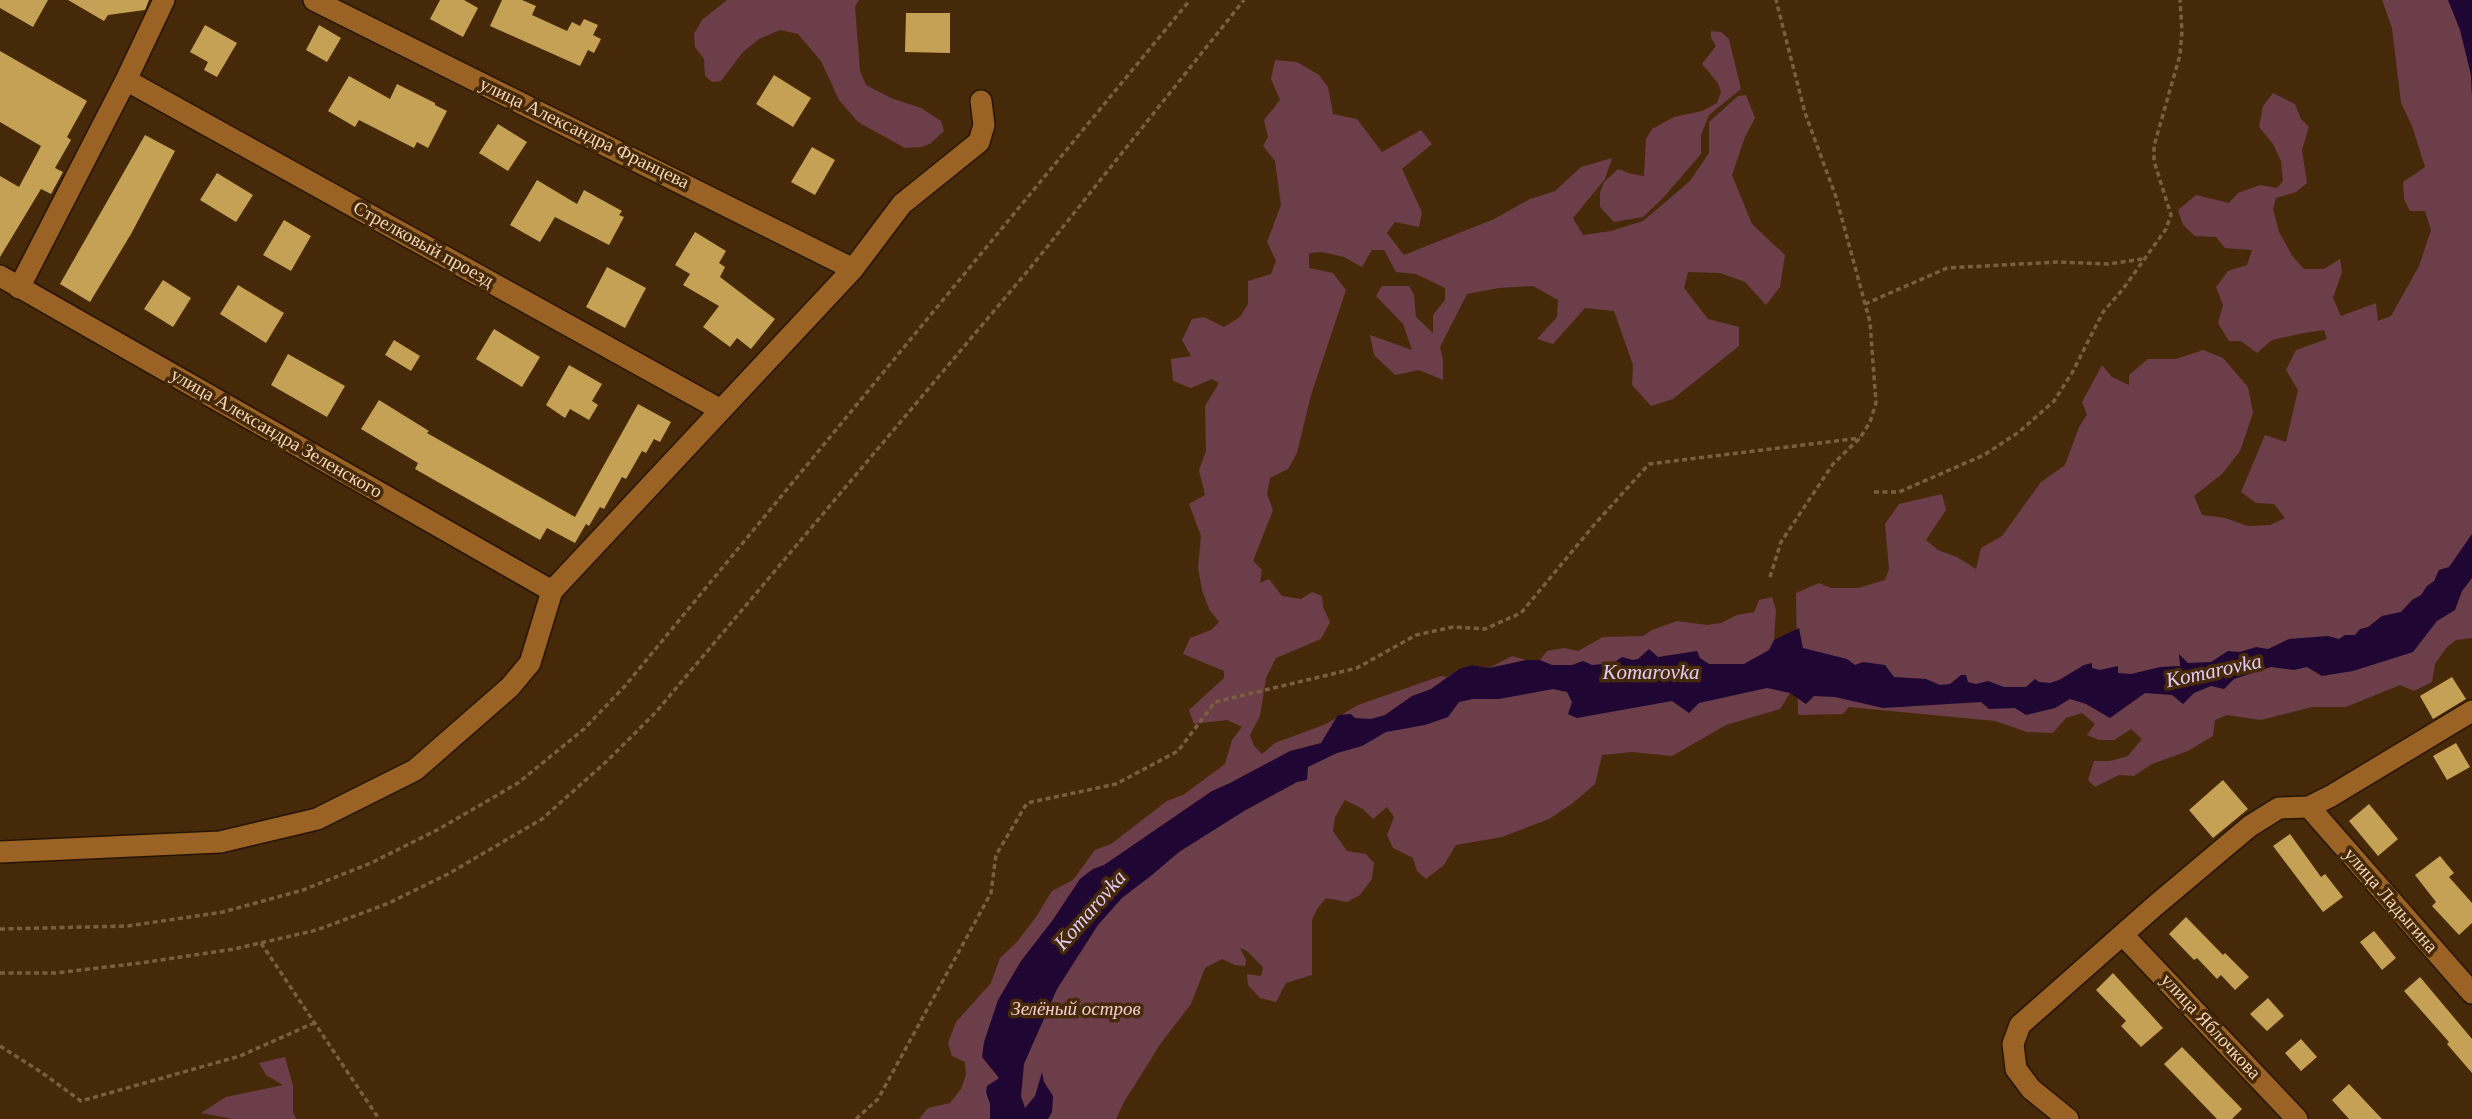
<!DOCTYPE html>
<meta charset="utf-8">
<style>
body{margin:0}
canvas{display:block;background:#462908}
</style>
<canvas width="2472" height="1119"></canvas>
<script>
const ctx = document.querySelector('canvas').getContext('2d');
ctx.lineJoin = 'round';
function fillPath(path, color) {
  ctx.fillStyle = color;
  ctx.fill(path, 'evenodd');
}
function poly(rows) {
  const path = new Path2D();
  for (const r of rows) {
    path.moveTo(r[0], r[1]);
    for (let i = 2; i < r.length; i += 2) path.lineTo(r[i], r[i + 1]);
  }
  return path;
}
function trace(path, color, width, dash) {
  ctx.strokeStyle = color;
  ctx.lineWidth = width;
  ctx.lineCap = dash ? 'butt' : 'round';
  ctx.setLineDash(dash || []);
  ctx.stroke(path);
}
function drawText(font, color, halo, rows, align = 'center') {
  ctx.font = font + ' "Times New Roman",serif';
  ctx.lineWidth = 7;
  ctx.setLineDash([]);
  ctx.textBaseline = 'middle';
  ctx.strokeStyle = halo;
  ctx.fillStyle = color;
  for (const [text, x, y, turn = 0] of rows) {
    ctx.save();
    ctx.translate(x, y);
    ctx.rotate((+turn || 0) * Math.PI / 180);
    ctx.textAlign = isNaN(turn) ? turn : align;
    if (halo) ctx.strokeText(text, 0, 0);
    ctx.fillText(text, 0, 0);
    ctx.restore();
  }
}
const green = poly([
 [727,0,859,0,855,7,860,71,866,85,891,98,921,108,941,121,944,131,931,143,922,147,905,148,858,122,839,100,821,61,798,34,780,30,759,39,743,52,721,81,712,82,705,76,704,59,695,47,694,34,702,20],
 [2382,0,2472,0,2472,638,2456,640,2447,647,2435,664,2432,682,2414,691,2400,685,2346,707,2312,707,2261,720,2227,715,2215,720,2213,736,2188,751,2152,764,2134,776,2119,775,2095,787,2088,780,2094,761,2110,761,2128,756,2142,739,2131,729,2114,740,2099,740,2087,735,2095,724,2082,713,2066,718,2053,733,2027,732,1995,721,1849,707,1843,714,1798,715,1796,593,1819,583,1831,588,1858,588,1885,580,1889,569,1885,524,1899,504,1942,494,1946,510,1926,540,1938,550,1957,557,1976,569,1981,548,2002,536,2041,482,2065,465,2079,427,2087,415,2082,402,2102,365,2112,377,2129,385,2129,375,2148,359,2176,359,2203,350,2223,358,2248,387,2253,413,2240,451,2222,474,2194,496,2202,515,2225,518,2248,526,2270,525,2285,518,2274,504,2256,503,2241,492,2265,435,2286,442,2298,390,2286,370,2296,350,2327,339,2324,330,2304,333,2272,340,2257,353,2241,341,2229,341,2218,323,2223,305,2216,287,2228,271,2247,265,2252,250,2225,248,2216,237,2195,236,2183,225,2178,210,2196,195,2229,203,2238,193,2260,185,2277,188,2283,181,2281,161,2273,144,2259,127,2263,106,2273,93,2295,104,2301,119,2309,127,2302,150,2307,183,2296,192,2276,198,2273,209,2279,232,2293,257,2304,269,2324,269,2340,259,2342,272,2333,298,2341,316,2376,303,2378,321,2391,316,2419,266,2431,230,2425,211,2410,211,2404,199,2403,182,2425,167,2412,126,2401,103,2392,28],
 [1711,31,1721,32,1729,39,1741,89,1709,115,1701,135,1701,154,1663,198,1643,217,1614,222,1600,207,1600,192,1604,182,1618,169,1632,174,1644,176,1646,139,1652,129,1674,117,1702,111,1717,103,1721,92,1718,83,1702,64,1716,46,1711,38],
 [1275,60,1297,62,1319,75,1328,87,1333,114,1357,119,1382,152,1421,130,1432,144,1402,169,1422,212,1419,227,1395,222,1387,233,1404,255,1494,219,1530,199,1555,191,1581,167,1612,158,1605,179,1573,218,1583,235,1611,231,1643,221,1690,181,1709,153,1709,122,1738,96,1746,95,1755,118,1745,137,1732,175,1752,224,1785,255,1780,287,1766,305,1745,282,1720,273,1688,272,1684,288,1708,319,1739,327,1739,346,1673,399,1651,406,1632,385,1633,365,1614,311,1585,308,1553,344,1537,339,1557,317,1558,300,1533,286,1498,288,1467,294,1440,347,1443,360,1443,380,1419,370,1395,375,1374,355,1370,335,1412,350,1403,324,1376,296,1382,286,1409,286,1414,295,1416,317,1433,333,1433,315,1445,300,1445,288,1416,274,1396,272,1384,250,1372,250,1362,267,1344,257,1322,252,1309,253,1309,268,1333,273,1346,290,1311,395,1297,453,1288,469,1270,478,1267,494,1273,510,1253,561,1262,570,1260,583,1269,579,1282,596,1301,599,1312,592,1322,596,1323,607,1330,622,1321,639,1276,658,1266,678,1260,716,1250,735,1254,746,1262,754,1275,743,1326,724,1358,705,1441,676,1447,677,1459,669,1472,665,1489,668,1512,656,1526,660,1540,660,1547,651,1564,648,1578,651,1603,637,1643,636,1652,630,1677,621,1707,625,1721,623,1737,615,1754,612,1759,600,1772,597,1776,610,1774,640,1790,693,1780,709,1726,725,1672,756,1632,752,1602,755,1595,784,1573,803,1549,819,1502,837,1456,845,1444,865,1426,879,1417,871,1413,858,1393,848,1387,835,1394,817,1387,807,1373,819,1363,809,1345,800,1335,817,1333,831,1347,851,1366,854,1374,863,1372,879,1360,895,1347,902,1326,898,1317,909,1312,920,1312,975,1286,983,1276,1002,1260,998,1248,985,1247,974,1261,976,1263,967,1247,951,1240,948,1246,960,1245,966,1235,965,1222,959,1205,968,1191,1004,1161,1043,1124,1102,1116,1119,919,1119,928,1108,950,1103,961,1089,966,1075,965,1062,952,1056,948,1043,956,1022,991,983,1000,958,1017,942,1036,917,1052,891,1073,880,1095,850,1111,844,1167,801,1183,795,1225,764,1232,740,1242,727,1227,720,1194,724,1189,710,1224,678,1224,671,1183,654,1190,638,1211,630,1219,622,1209,609,1202,590,1198,568,1201,536,1189,504,1205,495,1199,470,1206,451,1205,406,1219,383,1212,379,1191,388,1173,381,1171,359,1191,356,1182,340,1192,319,1204,317,1224,327,1240,317,1248,304,1248,281,1271,274,1276,261,1267,242,1281,205,1275,161,1263,146,1268,137,1264,120,1280,100,1271,79],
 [285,1057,293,1086,293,1112,296,1119,233,1119,201,1113,226,1097,283,1085,266,1075,259,1063]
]);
const water = poly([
 [2448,0,2472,0,2472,98,2471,75,2460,30],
 [2472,534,2472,578,2462,591,2455,610,2437,621,2413,652,2353,671,2322,676,2307,667,2294,670,2271,667,2234,679,2224,689,2211,686,2194,693,2183,704,2172,695,2145,693,2110,718,2086,704,2070,699,2055,708,2026,715,2015,708,1989,709,1981,702,1883,708,1835,697,1814,696,1806,704,1790,693,1767,688,1699,703,1689,713,1672,701,1577,718,1568,714,1572,702,1567,692,1553,689,1499,699,1473,699,1459,702,1448,717,1425,725,1386,732,1362,746,1337,753,1308,767,1307,780,1297,782,1244,811,1179,852,1152,875,1122,898,1098,925,1057,989,1024,1064,1021,1096,1025,1108,1035,1096,1042,1072,1044,1082,1053,1096,1052,1112,1048,1119,990,1119,990,1104,986,1092,987,1086,999,1078,982,1057,984,1042,998,1000,1021,961,1052,921,1080,879,1093,869,1104,865,1212,791,1230,783,1290,751,1321,743,1338,715,1351,714,1355,718,1371,719,1385,715,1412,696,1431,689,1459,669,1472,665,1489,668,1526,660,1540,660,1552,665,1572,665,1583,661,1592,665,1613,663,1622,657,1633,660,1638,659,1649,649,1658,657,1697,651,1700,658,1709,664,1744,664,1769,650,1774,640,1799,628,1803,648,1847,659,1855,665,1863,662,1885,665,1894,677,1926,679,1940,685,1950,684,1961,675,1966,675,1968,682,1976,684,1988,681,2004,687,2026,687,2035,679,2039,682,2050,683,2059,680,2084,665,2092,663,2092,668,2100,670,2118,666,2118,673,2131,674,2160,667,2180,666,2179,654,2188,663,2211,662,2228,651,2240,652,2256,647,2268,649,2289,639,2328,636,2339,639,2345,635,2355,635,2360,629,2368,627,2382,616,2401,612,2412,600,2421,595,2427,586,2434,581,2439,570,2449,567]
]);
const building = poly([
 [0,0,48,0,33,27,0,8],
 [68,0,149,0,145,10,108,15,104,21],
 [440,0,464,0,478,8,463,37,430,19],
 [502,0,522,0,536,6,532,15,567,31,572,22,580,26,584,19,598,25,593,35,601,39,594,53,588,50,580,66,490,26],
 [906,13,950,13,950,53,905,52],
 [205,25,237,43,217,77,204,70,208,62,190,52],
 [319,25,341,38,327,62,306,50],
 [0,51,87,101,67,137,71,140,55,168,63,172,51,194,41,189,0,257,0,176,19,187,41,146,0,122],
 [774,75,811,98,793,127,756,104],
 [349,76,390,99,397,84,435,103,435,105,447,111,428,148,417,142,414,148,359,120,355,127,328,111],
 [498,124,527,142,508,171,479,153],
 [145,135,175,151,131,234,90,302,60,284],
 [812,147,835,160,815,195,791,182],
 [217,173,253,195,236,222,200,200],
 [537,180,577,204,584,190,622,211,619,215,624,217,609,245,555,217,540,242,510,225],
 [284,220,311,236,291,271,263,255],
 [695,232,726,251,719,263,725,267,720,277,775,319,751,349,737,338,730,347,703,327,719,306,683,285,690,274,675,265],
 [607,267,646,288,625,328,586,307],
 [163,280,191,298,173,327,144,309],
 [238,285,284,313,266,343,220,314],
 [494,329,540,357,522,387,476,359],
 [394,340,420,356,411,371,385,355],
 [288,354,345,386,327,417,271,385],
 [569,365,602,384,592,401,598,405,589,420,570,409,565,418,546,405],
 [379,400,429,431,427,433,575,517,638,404,671,422,660,442,654,439,646,453,642,451,626,479,622,477,604,509,600,507,589,526,586,524,575,543,547,528,540,540,415,469,418,463,361,429],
 [2452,677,2466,699,2433,719,2420,696],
 [2456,743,2470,767,2447,780,2433,756],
 [2223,780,2248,809,2213,838,2189,810],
 [2369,804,2398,839,2378,856,2349,821],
 [2290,834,2321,877,2325,874,2343,897,2323,912,2273,846],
 [2440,856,2454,873,2449,877,2472,903,2472,923,2459,935,2432,906,2436,902,2415,875],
 [2186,917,2223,955,2225,953,2249,977,2235,990,2221,975,2217,979,2197,958,2194,960,2169,934],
 [2374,931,2396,958,2382,970,2360,942],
 [2113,973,2163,1028,2141,1047,2121,1026,2126,1021,2096,990],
 [2420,977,2472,1039,2472,1073,2447,1044,2449,1042,2404,991],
 [2268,998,2284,1016,2267,1031,2250,1014],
 [2301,1039,2317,1057,2301,1071,2285,1053],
 [2182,1047,2242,1109,2232,1119,2217,1119,2164,1064],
 [2349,1084,2382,1119,2349,1119,2332,1100]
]);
const path = poly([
 [1865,304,1947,268,2058,262,2108,264,2142,259],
 [1874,492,1899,492,1984,455,2019,432,2054,401,2072,373,2103,312,2123,289,2166,229,2171,215,2154,161,2154,146,2180,55,2182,31,2180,0],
 [1770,577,1781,542,1833,464,1860,438,1870,422,1876,403,1870,322,1836,197,1805,113,1776,0],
 [0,929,128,926,223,912,303,890,371,863,439,829,518,783,584,729,625,686,1190,0],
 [261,943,379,1119],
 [0,973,55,973,140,963,234,949,317,930,389,903,448,874,542,819,607,761,656,712,1031,267,1244,0],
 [0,1046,41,1072,81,1101,240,1056,314,1023],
 [856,1119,878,1099,991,893,996,855,1027,803,1116,784,1178,751,1215,702,1357,668,1416,635,1453,627,1485,629,1521,613,1594,525,1649,464,1860,438]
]);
const minor = poly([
 [314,0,853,269],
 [126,80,721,410],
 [0,276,552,591],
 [19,288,126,80,164,0],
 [2309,807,2472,993],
 [0,852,220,842,317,819,415,770,510,687,530,663,552,591,853,269,902,204,979,142,984,125,981,101],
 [2123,935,2297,1119],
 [2068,1119,2031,1089,2016,1069,2013,1044,2020,1025,2156,905,2250,826,2279,808,2309,807,2331,796,2472,711]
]);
const streetNames = [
 ["улица Александра Францева",584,134,26],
 ["Стрелковый проезд",423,245,29],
 ["улица Александра Зеленского",276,434,30],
 ["улица Ладыгина",2390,901,49],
 ["улица Яблочкова",2210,1027,47]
];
const parkNames = [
 ["Зелёный остров",1076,1010]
];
const waterNames = [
 ["Komarovka",2214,672,-12],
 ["Komarovka",1651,673],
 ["Komarovka",1091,911,-49]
];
fillPath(green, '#6b3e49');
fillPath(water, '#1f0633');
fillPath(building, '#c5a155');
trace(minor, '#261403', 24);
trace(path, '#7b5e3e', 3.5, [5, 3.5]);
trace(minor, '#9a6225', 21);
drawText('19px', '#f4d5b8', '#462908', streetNames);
drawText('italic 19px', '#f3cbd3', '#462908', parkNames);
drawText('italic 21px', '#e0cbfb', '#462908', waterNames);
</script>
